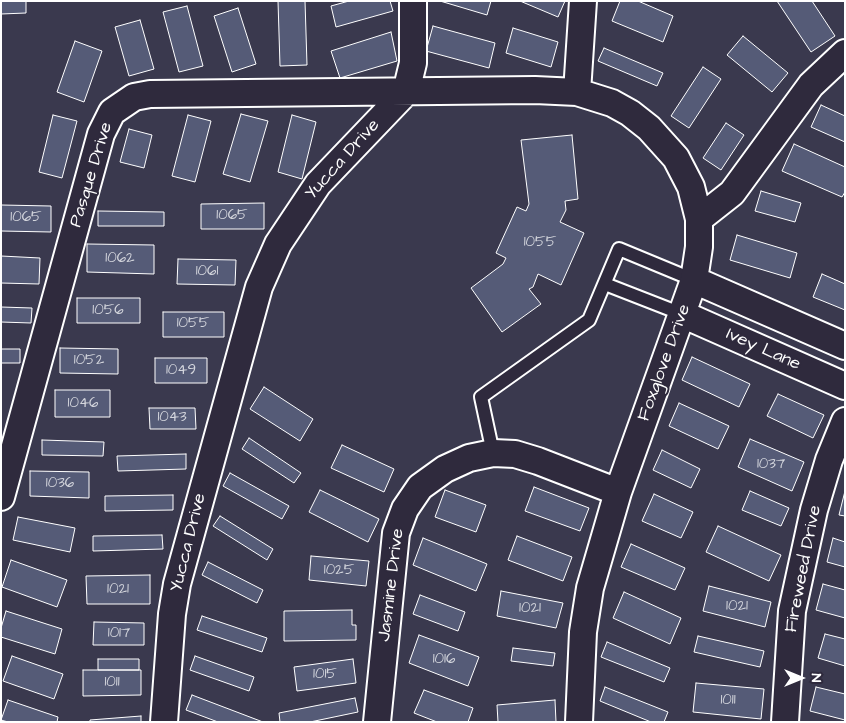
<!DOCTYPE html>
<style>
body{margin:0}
#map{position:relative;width:846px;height:723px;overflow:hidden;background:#3a394e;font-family:"Architects Daughter",sans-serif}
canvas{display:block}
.frame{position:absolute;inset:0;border:2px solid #fff;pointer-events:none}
.north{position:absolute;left:776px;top:653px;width:50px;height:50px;-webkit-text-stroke:4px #2f2a3d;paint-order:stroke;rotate:90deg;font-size:14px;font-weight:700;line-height:20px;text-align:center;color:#fff}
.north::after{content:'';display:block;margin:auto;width:18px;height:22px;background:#fff;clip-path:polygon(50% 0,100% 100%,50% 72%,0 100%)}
</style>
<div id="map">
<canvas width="846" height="723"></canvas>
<div class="frame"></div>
<div class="north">N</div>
</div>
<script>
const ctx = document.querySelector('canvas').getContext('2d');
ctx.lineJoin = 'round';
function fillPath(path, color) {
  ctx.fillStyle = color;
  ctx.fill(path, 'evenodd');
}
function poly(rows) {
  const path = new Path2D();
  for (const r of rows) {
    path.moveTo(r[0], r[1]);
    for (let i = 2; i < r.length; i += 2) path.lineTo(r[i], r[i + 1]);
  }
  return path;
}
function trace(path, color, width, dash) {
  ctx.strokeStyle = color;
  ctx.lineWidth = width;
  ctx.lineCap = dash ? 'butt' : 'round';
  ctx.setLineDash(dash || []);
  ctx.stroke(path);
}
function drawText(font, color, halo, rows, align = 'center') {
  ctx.font = font + ' "Architects Daughter",sans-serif';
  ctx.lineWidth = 4;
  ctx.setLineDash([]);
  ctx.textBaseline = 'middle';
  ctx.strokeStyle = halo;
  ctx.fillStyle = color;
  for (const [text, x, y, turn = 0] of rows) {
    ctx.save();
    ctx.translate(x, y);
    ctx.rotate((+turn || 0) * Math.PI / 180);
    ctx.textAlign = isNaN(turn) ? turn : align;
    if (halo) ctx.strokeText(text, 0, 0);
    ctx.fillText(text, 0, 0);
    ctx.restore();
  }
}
const building = poly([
 [1,1,26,1,26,13,1,14,1,1],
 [278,1,305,1,307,65,280,66,278,1],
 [349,1,390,1,393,11,336,27,331,6,349,1],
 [440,1,491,1,487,15,440,1],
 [520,1,565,1,558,17,520,1],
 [620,1,638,1,673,16,663,42,612,21,620,1],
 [777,1,812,1,835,36,811,52,777,1],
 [187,6,203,66,179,72,163,12,187,6],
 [238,8,256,64,232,72,214,16,238,8],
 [140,20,154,69,129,76,115,27,140,20],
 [433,26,495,43,489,68,426,51,433,26],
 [513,28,558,42,551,67,506,53,513,28],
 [391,32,397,61,340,78,331,51,391,32],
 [743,36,788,73,772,92,727,55,743,36],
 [75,41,102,51,84,102,57,92,75,41],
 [604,48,663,73,657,86,598,61,604,48],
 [703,67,721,79,689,128,671,116,703,67],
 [821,105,845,116,845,142,811,127,821,105],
 [241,114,268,121,250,182,223,174,241,114],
 [53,115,77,121,62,178,39,172,53,115],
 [188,115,211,121,195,182,172,176,188,115],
 [292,115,316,122,302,179,278,172,292,115],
 [726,123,744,135,721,170,703,158,726,123],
 [129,129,152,135,144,168,120,162,129,129],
 [572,135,578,199,565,201,566,210,560,222,584,233,561,285,538,274,533,287,529,289,541,304,502,332,471,288,503,264,506,258,496,253,517,207,526,211,529,204,521,140,572,135],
 [794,144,845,167,845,192,842,197,782,171,794,144],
 [761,191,801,203,795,222,755,211,761,191],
 [264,203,264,229,201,229,201,204,264,203],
 [1,205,51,206,51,232,1,231,1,205],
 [98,211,164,212,164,226,98,226,98,211],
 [737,235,797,253,790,278,730,260,737,235],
 [87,244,154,245,154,274,87,272,87,244],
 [1,256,40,258,39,284,1,283,1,256],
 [178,259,236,260,235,285,177,284,178,259],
 [822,274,845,284,845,310,813,297,822,274],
 [77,298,140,298,140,323,77,323,77,298],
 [1,307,32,308,31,323,1,322,1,307],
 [163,312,224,312,224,337,163,337,163,312],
 [60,348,118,349,118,374,60,373,60,348],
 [1,349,20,349,20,363,1,363,1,349],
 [692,357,750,384,739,407,682,380,692,357],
 [155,358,207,358,207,383,155,383,155,358],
 [264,387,313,419,300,441,250,409,264,387],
 [55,390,110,390,110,417,55,417,55,390],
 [778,394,824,415,813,438,767,416,778,394],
 [679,403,729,426,718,449,669,426,679,403],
 [149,408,195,408,196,429,150,429,149,408],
 [249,438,301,473,294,483,242,449,249,438],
 [750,439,804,462,792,491,738,467,750,439],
 [42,440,104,442,103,456,42,455,42,440],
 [342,445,394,469,384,492,331,468,342,445],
 [662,450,700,469,691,488,653,470,662,450],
 [186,454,186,469,118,471,117,456,186,454],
 [30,471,89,472,89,498,30,496,30,471],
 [230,473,289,506,282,519,223,486,230,473],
 [534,487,589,508,580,531,525,511,534,487],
 [320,490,379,519,368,542,309,512,320,490],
 [445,490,486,505,476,532,435,517,445,490],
 [750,491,789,508,781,526,742,510,750,491],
 [845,491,845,516,839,515,845,491],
 [654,494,693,512,681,538,642,521,654,494],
 [173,495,173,510,105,511,105,496,173,495],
 [220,516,273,549,267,560,213,526,220,516],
 [18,517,75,528,70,552,13,540,18,517],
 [718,526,781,555,769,581,706,552,718,526],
 [162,535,163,549,93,551,93,536,162,535],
 [517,536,572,557,563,581,508,560,517,536],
 [423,538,487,564,476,591,413,565,423,538],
 [833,538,845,542,845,567,827,562,833,538],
 [631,544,685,568,675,590,621,567,631,544],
 [311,556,369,561,366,586,309,580,311,556],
 [11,560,67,580,57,607,2,587,11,560],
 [208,562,263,590,257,603,202,575,208,562],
 [150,575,150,604,87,604,86,576,150,575],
 [823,584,845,590,845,618,816,610,823,584],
 [709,586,771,602,765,627,703,611,709,586],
 [501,591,563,603,556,628,497,616,501,591],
 [624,592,681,618,670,644,613,618,624,592],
 [420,595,465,612,458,631,413,614,420,595],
 [352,610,352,625,356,625,356,640,284,641,284,611,352,610],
 [6,611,62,629,55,654,1,637,1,628,6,611],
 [202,616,267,638,262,652,197,630,202,616],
 [94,622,144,623,144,645,93,645,94,622],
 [825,634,845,639,845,666,818,658,825,634],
 [419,635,479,657,468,686,409,663,419,635],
 [698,636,764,651,760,667,694,652,698,636],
 [607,642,670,668,664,682,601,657,607,642],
 [513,648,555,653,553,666,511,661,513,648],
 [12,656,63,674,54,699,3,681,12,656],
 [195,656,254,677,249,691,190,670,195,656],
 [98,659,139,659,139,670,98,670,98,659],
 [353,659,356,683,297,691,294,667,353,659],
 [83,670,141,670,141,695,83,696,83,670],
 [696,683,764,689,761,719,693,712,696,683],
 [605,687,668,712,664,722,651,722,600,701,605,687],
 [816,687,845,694,845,720,810,711,816,687],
 [424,690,473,708,468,722,437,722,414,713,424,690],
 [192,695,263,722,218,722,186,710,192,695],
 [355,698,358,712,310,722,280,722,279,713,355,698],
 [8,700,58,717,57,722,8,722,1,720,8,700],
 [555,700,556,722,498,722,497,705,555,700],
 [141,716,141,722,90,722,90,720,141,716]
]);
const service = poly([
 [605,284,682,314],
 [493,453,481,397,589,320,619,249,694,280]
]);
const minor = poly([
 [406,92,413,63,413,1],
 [577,92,583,1],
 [694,280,845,346],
 [682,314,845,386],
 [1,497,101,134,112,112,134,97,150,94,535,90,577,92,612,103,630,113,649,128,676,158,691,187,699,219],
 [164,722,172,614,177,584,259,287,278,244,318,184,406,92],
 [377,722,396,533,405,509,420,487,445,469,469,458,493,453,515,454,538,461,618,492],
 [579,722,583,632,590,588,618,492,694,280,699,247,699,219,732,193,811,85,845,53],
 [785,722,792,611,814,510,829,460,845,421]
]);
const numberNames = [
 ["1065",232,216],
 ["1065",26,218],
 ["1055",540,243],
 ["1062",120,259],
 ["1061",207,272],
 ["1056",108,311],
 ["1055",193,324],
 ["1052",89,361],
 ["1049",181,371],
 ["1046",83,404],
 ["1043",172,418],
 ["1037",771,465],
 ["1036",60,484],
 ["1025",339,571],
 ["1021",118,590],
 ["1021",737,607],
 ["1021",530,609],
 ["1017",119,634],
 ["1016",444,660],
 ["1015",325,675],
 ["1011",112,683],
 ["1011",728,701]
];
const streetNames = [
 ["Yucca Drive",343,160,-48],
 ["Pasque Drive",92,175,-73],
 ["Ivey Lane",763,350,24],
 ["Foxglove Drive",665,363,-70],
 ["Yucca Drive",189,543,-76],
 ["Fireweed Drive",804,569,-79],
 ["Jasmine Drive",392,585,-83]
];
fillPath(building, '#555b77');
trace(building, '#fff', 1);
trace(service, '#fff', 16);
trace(minor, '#fff', 30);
trace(service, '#2f2a3d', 12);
trace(minor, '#2f2a3d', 26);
drawText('15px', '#d4d6dd', null, numberNames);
drawText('18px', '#fff', '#2f2a3d', streetNames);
</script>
